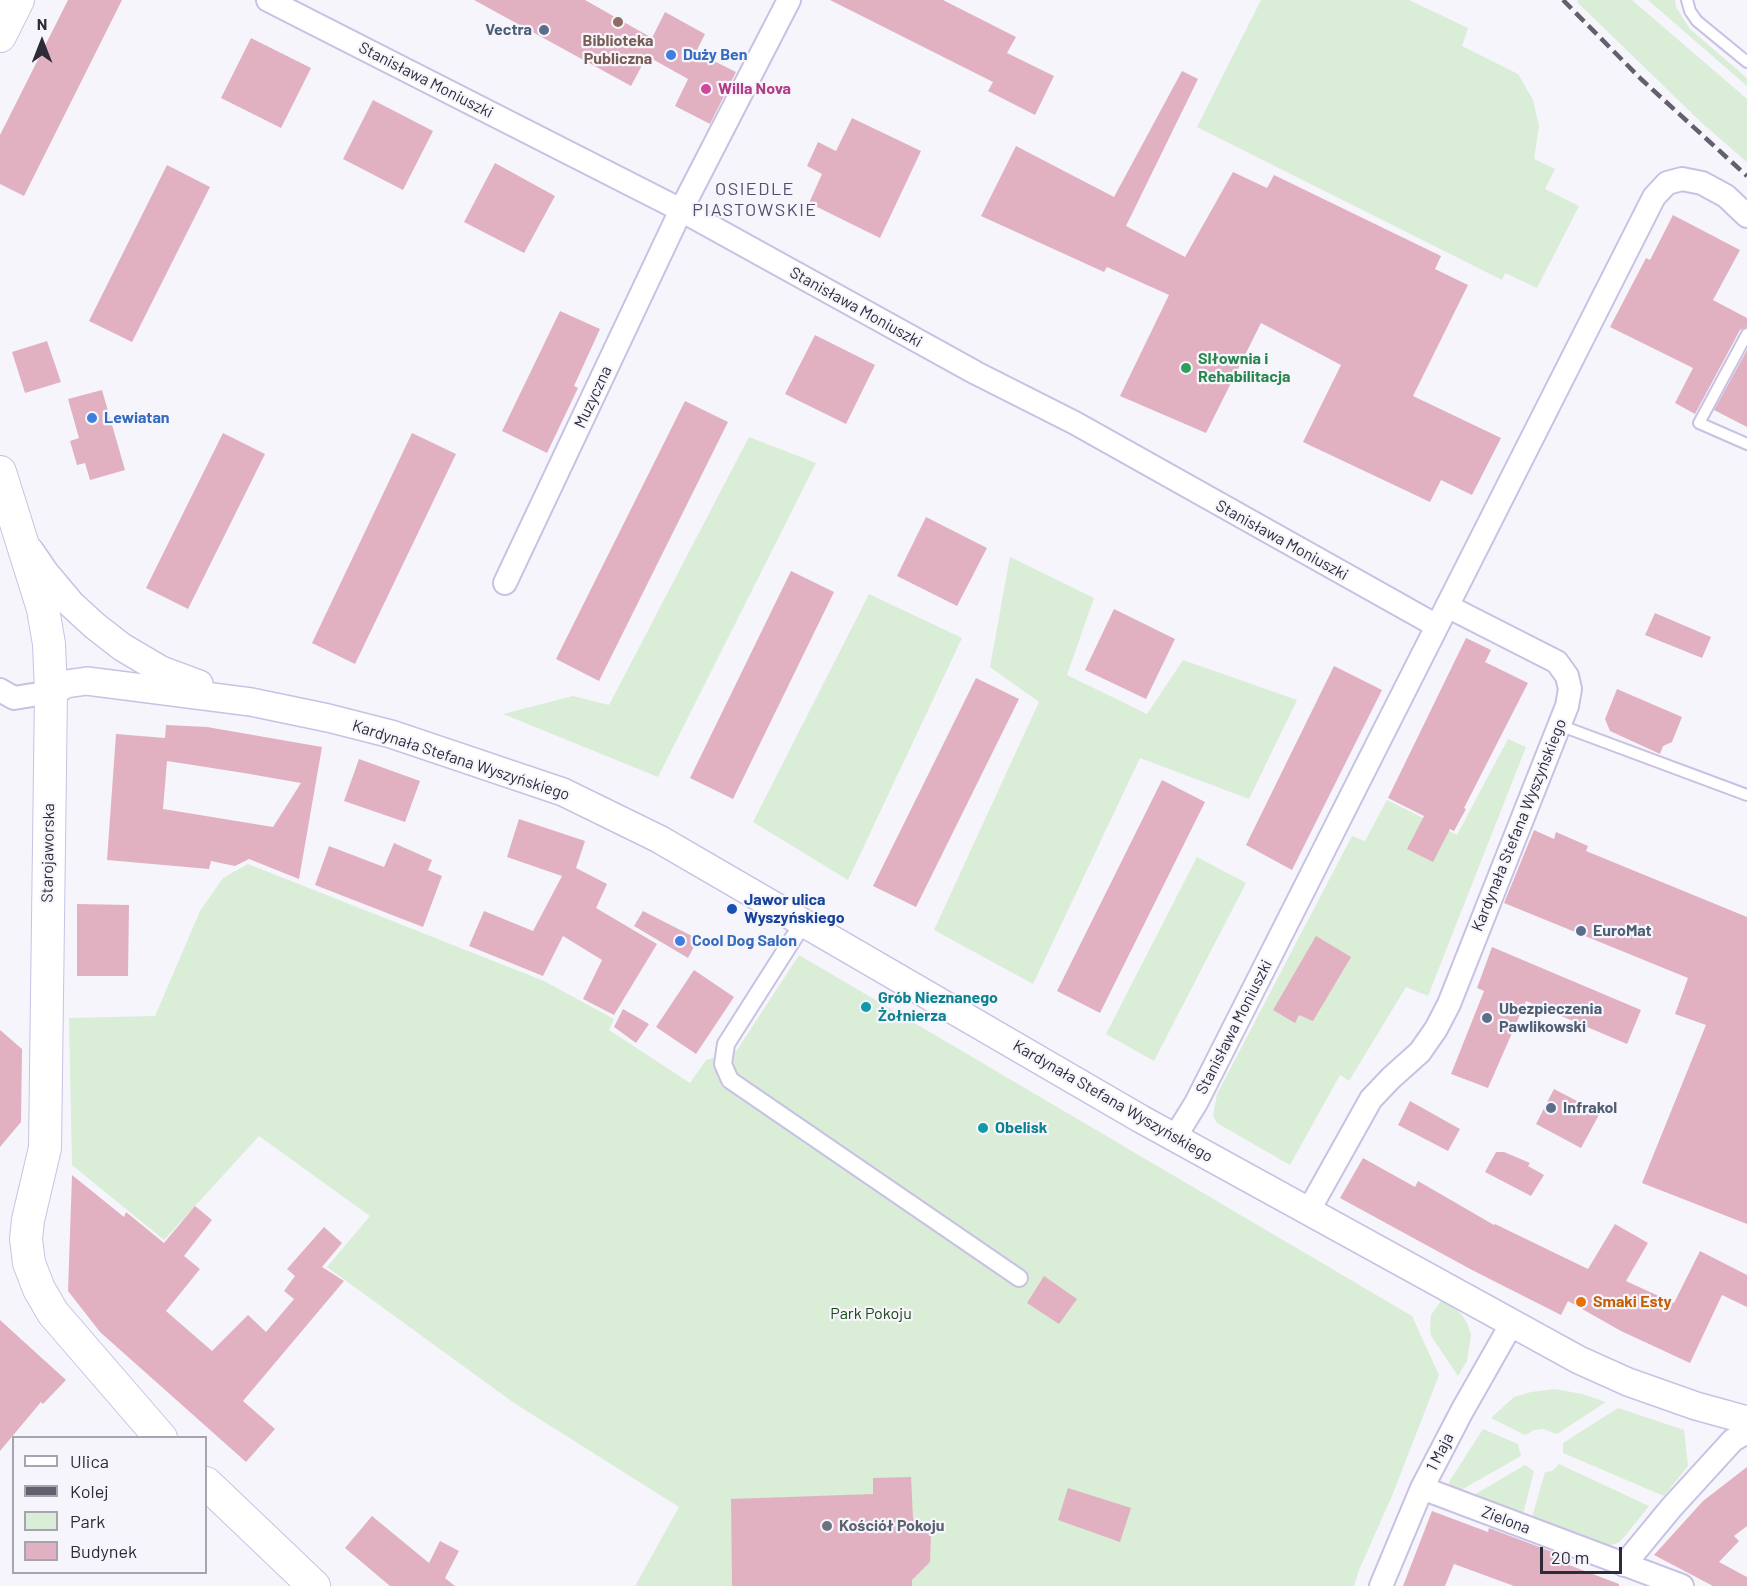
<!DOCTYPE html>
<meta charset="utf-8">
<style>
body{margin:0}
#map{position:relative;width:1747px;height:1586px;overflow:hidden;background:#f6f5fc;font-family:Barlow,sans-serif}
canvas{display:block}
.legend{position:absolute;left:12px;top:1436px;width:195px;height:138px;box-sizing:border-box;background:#f6f5fc;border:2px solid #a6a4ae;margin:0;padding:8px 10px;list-style:none;font-size:18px;color:#2d2b38}
.legend li{display:flex;align-items:center;gap:12px;height:30px}
.legend b{width:30px;border:2px solid #a6a4ae}
.north{position:absolute;left:12px;top:12px;width:60px;height:60px;-webkit-text-stroke:4px #f6f5fc;paint-order:stroke;rotate:0deg;font-size:16px;font-weight:700;line-height:24px;text-align:center;color:#2d2b38}
.north::after{content:'';display:block;margin:auto;width:21px;height:27px;background:#2d2b38;clip-path:polygon(50% 0,100% 100%,50% 72%,0 100%)}
.scale{position:absolute;left:1540px;top:1547px;width:82px;height:27px;box-sizing:border-box;border:3px solid #2d2b38;border-top:0;padding-left:8px;font-size:18px;line-height:21px;white-space:nowrap;color:#2d2b38;-webkit-text-stroke:4px #f6f5fc;paint-order:stroke}
</style>
<div id="map">
<canvas width="1747" height="1586"></canvas>
<ul class="legend">
<li><b style="height:8px;background:#fff"></b>Ulica</li>
<li><b style="height:8px;background:#62606c"></b>Kolej</li>
<li><b style="height:16px;background:#daedd6"></b>Park</li>
<li><b style="height:16px;background:#e2b1c1"></b>Budynek</li>
</ul>
<div class="north">N</div>
<div class="scale">20 m</div>
</div>
<script>
const ctx = document.querySelector('canvas').getContext('2d');
ctx.lineJoin = 'round';
function fillPath(path, color) {
  ctx.fillStyle = color;
  ctx.fill(path, 'evenodd');
}
function poly(rows) {
  const path = new Path2D();
  for (const r of rows) {
    path.moveTo(r[0], r[1]);
    for (let i = 2; i < r.length; i += 2) path.lineTo(r[i], r[i + 1]);
  }
  return path;
}
function trace(path, color, width, dash) {
  ctx.strokeStyle = color;
  ctx.lineWidth = width;
  ctx.lineCap = dash ? 'butt' : 'round';
  ctx.setLineDash(dash || []);
  ctx.stroke(path);
}
function drawText(font, color, halo, rows, align = 'center') {
  ctx.font = font + ' Barlow,sans-serif';
  ctx.lineWidth = 4.5;
  ctx.setLineDash([]);
  ctx.textBaseline = 'middle';
  ctx.strokeStyle = halo;
  ctx.fillStyle = color;
  for (const [text, x, y, turn = 0] of rows) {
    ctx.save();
    ctx.translate(x, y);
    ctx.rotate((+turn || 0) * Math.PI / 180);
    ctx.textAlign = isNaN(turn) ? turn : align;
    if (halo) ctx.strokeText(text, 0, 0);
    ctx.fillText(text, 0, 0);
    ctx.restore();
  }
}
const green = poly([
 [1261,0,1409,0,1468,28,1462,46,1518,74,1533,100,1539,126,1534,159,1555,169,1545,189,1579,206,1537,288,1505,273,1502,280,1197,127],
 [1578,0,1632,0,1747,99,1747,162,1703,124,1577,2],
 [1648,0,1675,0,1676,7,1690,29,1747,78,1747,86],
 [749,437,816,463,658,777,503,714,573,696,609,705],
 [1010,557,1094,598,1067,675,1147,714,1183,660,1297,700,1249,799,1140,758,1033,984,934,930,1039,702,990,667],
 [869,594,962,638,848,880,753,822],
 [1508,739,1526,747,1428,996,1406,987,1349,1081,1340,1075,1290,1165,1217,1123,1213,1116,1217,1094,1352,836,1365,841,1387,800,1457,835],
 [1197,857,1246,883,1154,1061,1106,1034],
 [248,864,544,981,614,1019,609,1030,690,1083,706,1060,737,1050,799,955,1412,1316,1439,1375,1392,1496,1359,1570,1354,1586,635,1586,679,1507,514,1403,327,1267,370,1216,259,1136,164,1240,72,1165,69,1018,155,1016,200,911,223,878],
 [1441,1301,1455,1308,1462,1315,1468,1325,1471,1335,1467,1361,1458,1376,1431,1336,1430,1328,1431,1315],
 [1555,1389,1582,1394,1606,1402,1557,1434,1543,1429,1534,1430,1525,1435,1491,1418,1514,1397,1531,1392],
 [1618,1408,1684,1430,1688,1466,1664,1496,1563,1453,1563,1443],
 [1483,1429,1518,1444,1521,1456,1461,1490,1455,1490,1450,1487,1449,1482],
 [1559,1464,1649,1506,1625,1536,1618,1543,1607,1546,1531,1521,1545,1472,1552,1471],
 [1525,1465,1534,1471,1522,1518,1467,1499]
]);
const building = poly([
 [68,0,122,0,24,196,0,184,0,135],
 [474,0,585,0,652,38,665,12,705,34,696,52,736,72,710,124,675,106,688,79,647,56,631,86],
 [830,0,943,0,1016,37,1007,53,1054,76,1035,115,988,91,993,82],
 [251,38,311,68,281,128,221,98],
 [1182,71,1198,79,1126,226,1185,257,1233,172,1267,188,1274,175,1441,256,1435,269,1468,285,1413,396,1501,438,1472,495,1441,480,1430,502,1303,442,1341,365,1261,323,1206,433,1120,396,1169,295,1107,267,1104,272,981,216,1016,146,1114,197],
 [373,100,433,131,403,190,343,159],
 [852,118,921,151,880,238,809,203,822,174,807,166,818,142,836,151],
 [495,163,555,196,524,253,464,222],
 [167,165,210,187,132,342,89,321],
 [1673,215,1740,250,1713,300,1747,318,1747,327,1740,330,1695,414,1675,403,1693,368,1610,327,1646,258,1650,260],
 [560,311,600,329,574,386,578,388,547,453,502,431],
 [815,335,875,365,846,424,785,394],
 [47,341,61,382,25,393,12,352],
 [1747,350,1747,427,1714,410],
 [102,390,125,470,90,480,85,463,77,465,70,441,79,438,68,399],
 [685,401,728,422,599,681,556,659],
 [223,433,265,454,188,609,146,588],
 [412,433,456,454,355,664,312,643],
 [926,517,987,548,957,606,897,576],
 [791,571,834,592,733,799,690,778],
 [1114,609,1175,639,1146,699,1085,670],
 [1655,613,1711,637,1702,658,1645,635],
 [1466,638,1491,650,1485,662,1528,683,1464,808,1466,809,1454,831,1450,829,1433,862,1407,849,1424,816,1388,798],
 [1334,666,1382,690,1292,870,1246,845],
 [976,678,1019,699,916,907,873,886],
 [1617,689,1682,717,1672,742,1663,746,1660,754,1610,731,1605,719],
 [166,725,207,727,322,747,299,879,249,859,235,866,211,861,209,869,107,860,116,734,165,738],
 [167,761,244,773,301,783,273,827,163,809],
 [359,759,420,781,405,822,344,801],
 [1162,780,1205,802,1100,1013,1057,991],
 [519,819,585,841,576,868,607,884,596,908,657,944,614,1015,583,999,602,960,563,936,543,976,469,946,484,911,533,931,562,876,507,857],
 [1534,830,1554,839,1556,832,1588,846,1586,851,1747,917,1747,1224,1642,1183,1706,1025,1675,1014,1688,978,1504,903],
 [394,843,432,860,428,870,442,876,423,927,315,885,329,846,384,867],
 [77,904,129,905,128,976,77,976],
 [643,911,698,939,688,958,634,926],
 [1316,936,1351,957,1313,1021,1299,1015,1295,1023,1273,1010],
 [1492,947,1641,1010,1627,1044,1526,1001,1488,1088,1451,1074,1484,991,1477,988],
 [694,970,734,997,696,1054,656,1027],
 [623,1009,649,1024,636,1043,614,1027],
 [0,1030,22,1049,21,1122,0,1147],
 [1554,1089,1600,1113,1581,1148,1536,1124],
 [1410,1101,1460,1129,1448,1151,1398,1125],
 [1496,1152,1504,1152,1530,1163,1528,1166,1544,1175,1531,1196,1485,1172],
 [1363,1158,1415,1187,1418,1181,1494,1225,1495,1224,1588,1269,1615,1224,1648,1243,1626,1281,1674,1303,1700,1251,1747,1275,1747,1307,1722,1295,1690,1363,1621,1331,1568,1301,1561,1315,1472,1270,1340,1198],
 [72,1175,124,1217,126,1212,164,1243,195,1206,212,1220,184,1256,200,1269,166,1311,212,1351,248,1315,266,1332,294,1299,284,1291,295,1276,287,1269,324,1227,342,1243,322,1267,344,1281,243,1401,275,1429,246,1462,100,1332,68,1291],
 [1044,1276,1077,1299,1059,1324,1027,1303],
 [0,1320,66,1380,43,1404,41,1402,0,1451],
 [1747,1467,1747,1526,1734,1536,1739,1541,1719,1562,1747,1577,1747,1586,1713,1586,1654,1555,1703,1501],
 [911,1477,913,1518,931,1534,930,1562,912,1580,912,1586,732,1586,731,1499,873,1494,873,1478],
 [1068,1488,1131,1508,1120,1542,1058,1520],
 [1432,1511,1488,1532,1489,1528,1571,1559,1569,1565,1619,1584,1619,1586,1514,1586,1454,1564,1445,1586,1403,1586],
 [372,1516,429,1563,440,1541,459,1551,445,1578,455,1586,390,1586,345,1548]
]);
const service = poly([
 [1687,0,1690,11,1697,21,1747,62],
 [1747,334,1699,423,1747,444],
 [1559,725,1747,795]
]);
const pedestrian = poly([
 [803,923,726,1044,723,1064,730,1080,1019,1278]
]);
const minor = poly([
 [268,0,681,210,976,373,1075,423,1437,626],
 [505,583,681,210,789,0],
 [0,690,14,698,51,692],
 [1175,1137,1196,1103,1654,197,1667,183,1682,179,1702,183,1726,196,1747,216],
 [1309,1210,1371,1099,1391,1078,1420,1052,1436,1029,1449,1004,1567,706,1570,689,1567,676,1557,662,1447,606],
 [1422,1488,1682,1586],
 [1624,1565,1671,1508,1733,1440,1747,1432],
 [1381,1586,1422,1488,1462,1411,1512,1323]
]);
const tertiary = poly([
 [30,551,45,573,71,604,95,626,122,647,161,670,199,684],
 [51,692,66,684,87,681,251,702,328,718,391,734,563,792,659,839,1141,1119,1579,1360,1628,1382,1696,1406,1747,1420]
]);
const secondary = poly([
 [0,36,18,0],
 [0,472,43,609,49,644,51,692,45,1148,28,1220,26,1239,29,1263,39,1289,53,1313,161,1438],
 [206,1483,314,1586]
]);
const rail = poly([
 [1563,0,1641,79,1747,176]
]);
const markers = [
 [618,22,6,"#8d6e63"],
 [544,30,6,"#5c6f8a"],
 [671,55,6,"#3f7fe0"],
 [706,89,6,"#d1479c"],
 [1186,368,6,"#2e9e5b"],
 [92,418,6,"#3f7fe0"],
 [732,909,6,"#1a4fb4"],
 [1581,931,6,"#5c6f8a"],
 [680,941,6,"#3f7fe0"],
 [866,1007,6,"#0f9aa8"],
 [1487,1018,6,"#5c6f8a"],
 [1551,1108,6,"#5c6f8a"],
 [983,1128,6,"#0f9aa8"],
 [1581,1302,6,"#e8710a"],
 [827,1526,6,"#6b7280"]
];
const serviceNames = [
 ["Vectra",532,30,"right"],
 ["EuroMat",1593,931],
 ["Ubezpieczenia",1499,1009],
 ["Pawlikowski",1499,1027],
 ["Infrakol",1563,1108]
];
const educationNames = [
 ["Biblioteka",618,41],
 ["Publiczna",618,59]
];
const shopNames = [
 ["Duży Ben",683,55],
 ["Lewiatan",104,418],
 ["Cool Dog Salon",692,941]
];
const streetNames = [
 ["Stanisława Moniuszki",426,80,27],
 ["Stanisława Moniuszki",856,307,29],
 ["Muzyczna",593,397,-65],
 ["Stanisława Moniuszki",1282,540,29],
 ["Kardynała Stefana Wyszyńskiego",461,760,18],
 ["Kardynała Stefana Wyszyńskiego",1519,825,-68],
 ["Starojaworska",48,853,-89],
 ["Stanisława Moniuszki",1234,1027,-63],
 ["Kardynała Stefana Wyszyńskiego",1113,1101,30],
 ["1 Maja",1440,1452,-63],
 ["Zielona",1506,1520,21]
];
const hotelNames = [
 ["Willa Nova",718,89]
];
const leisureNames = [
 ["SIłownia i",1198,359],
 ["Rehabilitacja",1198,377]
];
const transitNames = [
 ["Jawor ulica",744,900],
 ["Wyszyńskiego",744,918]
];
const cultureNames = [
 ["Grób Nieznanego",878,998],
 ["Żołnierza",878,1016],
 ["Obelisk",995,1128]
];
const foodNames = [
 ["Smaki Esty",1593,1302]
];
const parkNames = [
 ["Park Pokoju",871,1314]
];
const worshipNames = [
 ["Kościół Pokoju",839,1526]
];
const neighbourhoodNames = [
 ["OSIEDLE",755,189],
 ["PIASTOWSKIE",755,210]
];
fillPath(green, '#daedd6');
fillPath(building, '#e2b1c1');
trace(service, '#c7c2e4', 14);
trace(pedestrian, '#c7c2e4', 20);
trace(minor, '#c7c2e4', 26);
trace(tertiary, '#c7c2e4', 30);
trace(secondary, '#c7c2e4', 34);
trace(service, '#fff', 10);
trace(pedestrian, '#fff', 16);
trace(minor, '#fff', 22);
trace(tertiary, '#fff', 27);
trace(secondary, '#fff', 32);
trace(rail, '#62606c', 4.5, [12, 6]);
for (const [x, y, r, color] of markers) {
  const dot = new Path2D();
  dot.arc(x, y, r, 0, 2 * Math.PI);
  ctx.fillStyle = color;
  ctx.fill(dot);
  trace(dot, '#f6f5fc', 2);
}
drawText('bold 16px', '#4e5e75', '#f6f5fc', serviceNames, 'left');
drawText('bold 16px', '#785e54', '#f6f5fc', educationNames);
drawText('bold 16px', '#366cbe', '#f6f5fc', shopNames, 'left');
drawText('16px', '#2d2b38', '#f6f5fc', streetNames);
drawText('bold 16px', '#b23c85', '#f6f5fc', hotelNames, 'left');
drawText('bold 16px', '#27864d', '#f6f5fc', leisureNames, 'left');
drawText('bold 16px', '#164399', '#f6f5fc', transitNames, 'left');
drawText('bold 16px', '#0d838f', '#f6f5fc', cultureNames, 'left');
drawText('bold 16px', '#c56008', '#f6f5fc', foodNames, 'left');
drawText('16px', '#1d4818', '#f6f5fc', parkNames);
drawText('bold 16px', '#5b616d', '#f6f5fc', worshipNames, 'left');
ctx.letterSpacing = '1.5px';
drawText('18px', '#534e6b', '#f6f5fc', neighbourhoodNames);
ctx.letterSpacing = '0px';
</script>
